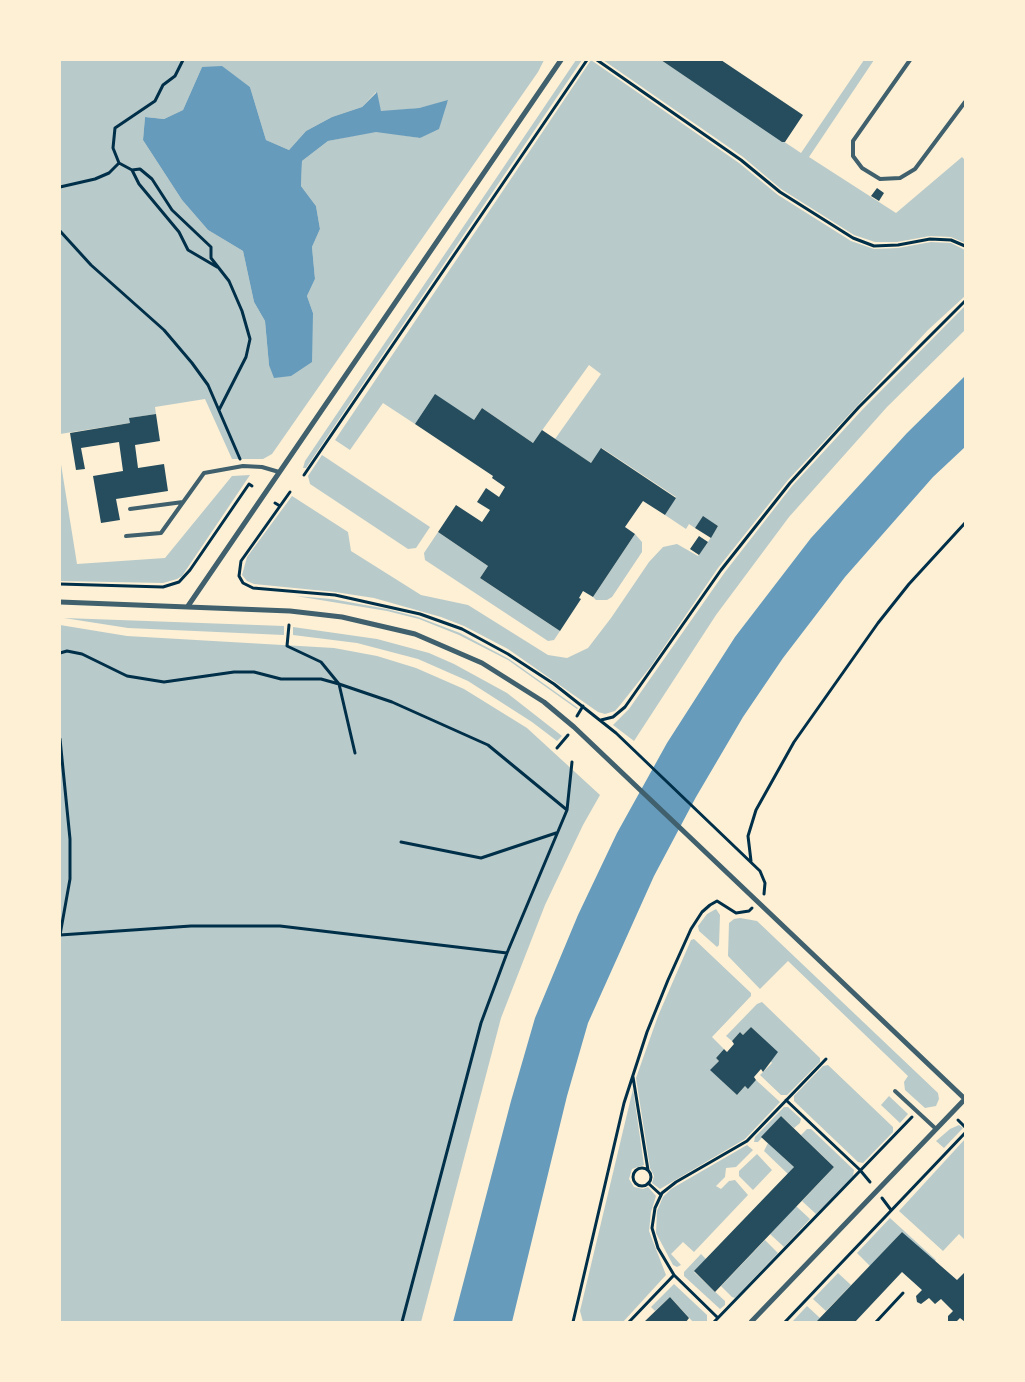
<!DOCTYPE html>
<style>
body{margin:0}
#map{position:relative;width:1025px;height:1382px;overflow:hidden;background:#fdf0d5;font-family:"Nunito Sans",sans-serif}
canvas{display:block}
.frame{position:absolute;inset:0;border:61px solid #fdf0d5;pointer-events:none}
</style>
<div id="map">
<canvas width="1025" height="1382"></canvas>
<div class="frame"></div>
</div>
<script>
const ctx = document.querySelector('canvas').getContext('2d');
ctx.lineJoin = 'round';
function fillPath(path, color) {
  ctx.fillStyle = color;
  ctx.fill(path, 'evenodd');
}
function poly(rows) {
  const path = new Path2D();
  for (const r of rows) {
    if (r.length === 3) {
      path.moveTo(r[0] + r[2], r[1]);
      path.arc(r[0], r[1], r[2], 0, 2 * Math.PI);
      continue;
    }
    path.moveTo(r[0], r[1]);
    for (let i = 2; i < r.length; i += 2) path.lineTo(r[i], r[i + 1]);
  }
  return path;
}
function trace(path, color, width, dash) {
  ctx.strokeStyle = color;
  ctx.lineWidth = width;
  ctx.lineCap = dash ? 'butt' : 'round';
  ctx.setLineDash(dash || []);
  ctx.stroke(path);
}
const green = poly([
 [60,60,544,60,538,72,272,454,263,459,232,459,205,399,155,407,156,414,130,418,130,423,60,434],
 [202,67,222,67,250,87,266,140,289,150,306,131,332,117,362,107,376,92,381,112,419,108,448,101,420,138,376,131,328,141,302,161,301,186,316,206,320,229,312,247,315,279,307,296,313,313,269,365,265,321,254,302,243,251,208,230,182,200,143,140,145,117,164,119,183,110],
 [576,60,582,60,306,468,303,468,305,461],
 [591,60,739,163,778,195,851,241,874,249,898,248,931,242,951,243,965,250,965,296,928,330,788,480,718,568,651,666,621,704,615,711,605,714,598,712,508,649,464,626,441,617,374,598,335,592,254,584,247,581,242,575,247,557,292,496,348,532,351,551,421,595,468,605,548,655,567,658,588,648,611,618,649,562,663,547,677,544,698,556,708,542,718,526,703,517,695,528,689,524,686,529,665,515,676,497,602,448,591,463,555,439,601,374,589,365,533,443,482,408,474,420,415,424,383,403,350,450,335,440],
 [603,60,661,60,801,153,864,60,874,60,809,157,896,213,962,157,965,160,965,243,951,237,930,236,897,242,875,242,854,235,781,189,743,157],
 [965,306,965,330,887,407,789,517,716,615,634,741,613,725,629,709,725,572,792,486,862,410],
 [322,455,430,527,416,548,408,549,310,484,308,476],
 [60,458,77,564,165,558,232,476,250,475,182,576,177,579,163,583,60,581],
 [438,532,488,566,480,578,560,631,554,640,548,641,425,560,424,553],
 [635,534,642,542,642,552,612,597,607,600,596,600,593,597],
 [296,596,332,599,387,609,418,617,460,633,509,659,578,708,577,709,508,660,459,635,419,619,387,611],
 [64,618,284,626,284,635,128,628],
 [60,625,127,636,334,648,377,656,416,668,464,689,527,728,600,795,583,825,545,905,501,1018,421,1322,60,1322],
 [293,627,377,639,429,653,454,664,507,693,562,736,557,741,532,722,468,681,418,659,357,643,293,635],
 [716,909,720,915,719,945,717,947,699,931,698,926,707,914],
 [740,918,757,921,938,1093,939,1099,936,1106,925,1108,905,1090,904,1082,908,1076,788,961,760,989,728,956,729,923,734,919],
 [694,939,751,993,751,996,712,1037,724,1049,716,1058,719,1061,711,1070,737,1095,745,1086,748,1088,756,1080,780,1102,745,1139,660,1189,652,1183,654,1176,650,1168,636,1078,658,1016,691,940],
 [762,1002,820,1058,820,1062,787,1095,781,1095,760,1075,772,1063,770,1060,777,1052,751,1027,743,1035,740,1032,732,1041,726,1036,757,1004],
 [828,1065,893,1127,893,1132,863,1163,858,1162,794,1101,794,1096,823,1066],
 [633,1089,644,1165,632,1169,629,1179,634,1187,643,1189,648,1187,656,1196,651,1212,649,1231,666,1275,623,1322,583,1322,580,1311],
 [889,1096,908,1114,900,1123,881,1105],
 [784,1107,788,1107,801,1119,800,1123,794,1128,781,1116,758,1142,754,1142,755,1137],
 [959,1125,963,1128,944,1148,936,1141,950,1129],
 [807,1129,811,1129,854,1170,853,1176,816,1214,802,1201,834,1167,801,1135],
 [965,1139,965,1240,959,1234,943,1251,899,1211],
 [768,1143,794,1167,788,1174,764,1151],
 [747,1145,753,1150,736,1167,726,1168,725,1177,716,1186,721,1189,729,1181,735,1180,748,1195,694,1252,683,1242,671,1254,681,1265,677,1267,673,1265,656,1233,657,1211,663,1197,671,1189],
 [757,1154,772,1170,753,1190,739,1176,739,1171],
 [796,1206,810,1219,784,1247,770,1234],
 [890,1218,936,1260,934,1262,902,1232,870,1266,857,1253],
 [765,1240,778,1253,735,1298,732,1297,721,1286],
 [701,1254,706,1259,694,1272,725,1301,725,1305,720,1309,684,1276,684,1272],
 [838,1273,851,1285,826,1311,813,1299],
 [674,1284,707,1315,707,1322,693,1322,670,1297,655,1311,651,1307],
 [807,1306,820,1318,816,1322,792,1322]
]);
const water = poly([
 [222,66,250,87,266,140,289,150,306,131,332,117,362,107,377,92,381,111,419,108,448,100,439,129,420,138,376,132,328,141,302,161,301,186,316,206,320,229,312,247,315,279,307,296,313,313,312,362,291,376,274,378,269,365,265,321,254,302,243,251,208,230,182,200,143,140,145,117,164,119,183,110,202,67],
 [965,376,965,447,933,477,845,577,783,658,743,717,696,797,654,876,588,1023,567,1096,512,1322,453,1322,511,1101,535,1018,578,915,617,833,667,743,735,637,811,538,907,433]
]);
const building = poly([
 [661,60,721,60,803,115,785,142,782,142],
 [877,188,884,193,879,201,871,196],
 [435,394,474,420,482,408,533,443,542,430,591,463,601,448,676,498,665,515,643,501,625,527,635,534,593,597,583,591,579,598,581,599,560,631,480,578,488,566,438,532,456,505,482,522,490,510,477,502,486,488,499,497,505,487,492,478,493,476,415,424],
 [156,414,160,441,135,445,138,468,164,464,168,491,116,499,120,520,101,523,93,476,123,471,119,442,81,448,85,469,76,470,70,433,130,423,129,418],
 [703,516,718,526,711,538,695,528],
 [699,536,708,542,699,555,690,549],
 [751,1027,778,1052,763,1072,761,1069,754,1077,756,1080,748,1089,745,1086,737,1095,710,1070,719,1061,716,1058,724,1049,727,1052,734,1044,732,1041,740,1032,743,1035],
 [781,1116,834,1167,715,1292,694,1271,794,1167,761,1137],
 [902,1232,957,1280,965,1272,965,1322,960,1318,956,1322,948,1322,948,1316,953,1311,941,1299,935,1304,929,1298,921,1304,917,1302,916,1296,922,1290,902,1272,855,1322,816,1322],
 [670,1297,689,1318,686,1322,644,1322]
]);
const path = poly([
 [183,60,175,76,163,85,155,101,115,128,113,148,119,163,132,170,140,169,152,179,172,210,211,247,211,258,229,281,242,311,250,339,246,357,219,410],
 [597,60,741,160,780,192,853,238,874,246,898,245,930,239,951,240,965,246],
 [132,170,139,184,179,232,188,250,217,267],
 [60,187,95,179,109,173,119,163],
 [60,231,91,265,164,330,192,363,208,385,240,459],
 [304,475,587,60],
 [290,492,241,561,239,576,243,583,253,588,335,595,420,614,462,629,508,654,554,684,616,733,760,871,765,883,764,894],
 [275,503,280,506],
 [60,584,163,587,179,582,190,570,249,484,252,486],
 [289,625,287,646,321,662,339,684,355,753],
 [60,653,67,651,82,654,127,676,164,682,234,672,254,672,281,679,321,679,339,684,392,702,488,745,567,810],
 [577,716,583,706],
 [601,720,613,717,625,707,721,570,790,483,859,407,965,301],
 [60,739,70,839,70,879,60,935],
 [557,748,568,735],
 [401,842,481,858,556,833],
 [751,861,748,836,756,810,794,742,878,623,909,584,965,523],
 [60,935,191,926,280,926,507,953],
 [633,1077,648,1170],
 [786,1100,860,1170,870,1182],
 [958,1120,965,1127],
 [642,1177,9],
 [648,1183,661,1195],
 [882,1198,891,1210],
 [674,1275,658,1248,652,1228,655,1208,662,1193,676,1182,747,1141,826,1059],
 [402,1322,481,1023,507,953,567,810,572,762],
 [573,1322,624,1103,647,1032,668,980,691,929,702,912,710,905,717,901,736,913,749,911,752,908],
 [629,1322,674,1275,718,1318],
 [714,1322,912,1117],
 [785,1322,965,1133],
 [876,1322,903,1293]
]);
const service = poly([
 [910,60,853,141,853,156,862,168,880,179,900,178,915,169,965,102],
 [130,509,183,502],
 [126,536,161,533,204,473,243,466,262,467,279,472],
 [895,1091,935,1128]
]);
const minor = poly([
 [60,602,290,611,342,617,415,634,482,663,544,702,574,727,965,1099],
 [188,606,561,60],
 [751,1322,965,1099]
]);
fillPath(green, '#b9caca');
fillPath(water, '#669bbc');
fillPath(building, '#264d5e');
trace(path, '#003049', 3);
trace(service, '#3f606c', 4);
trace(minor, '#3f606c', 5);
</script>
